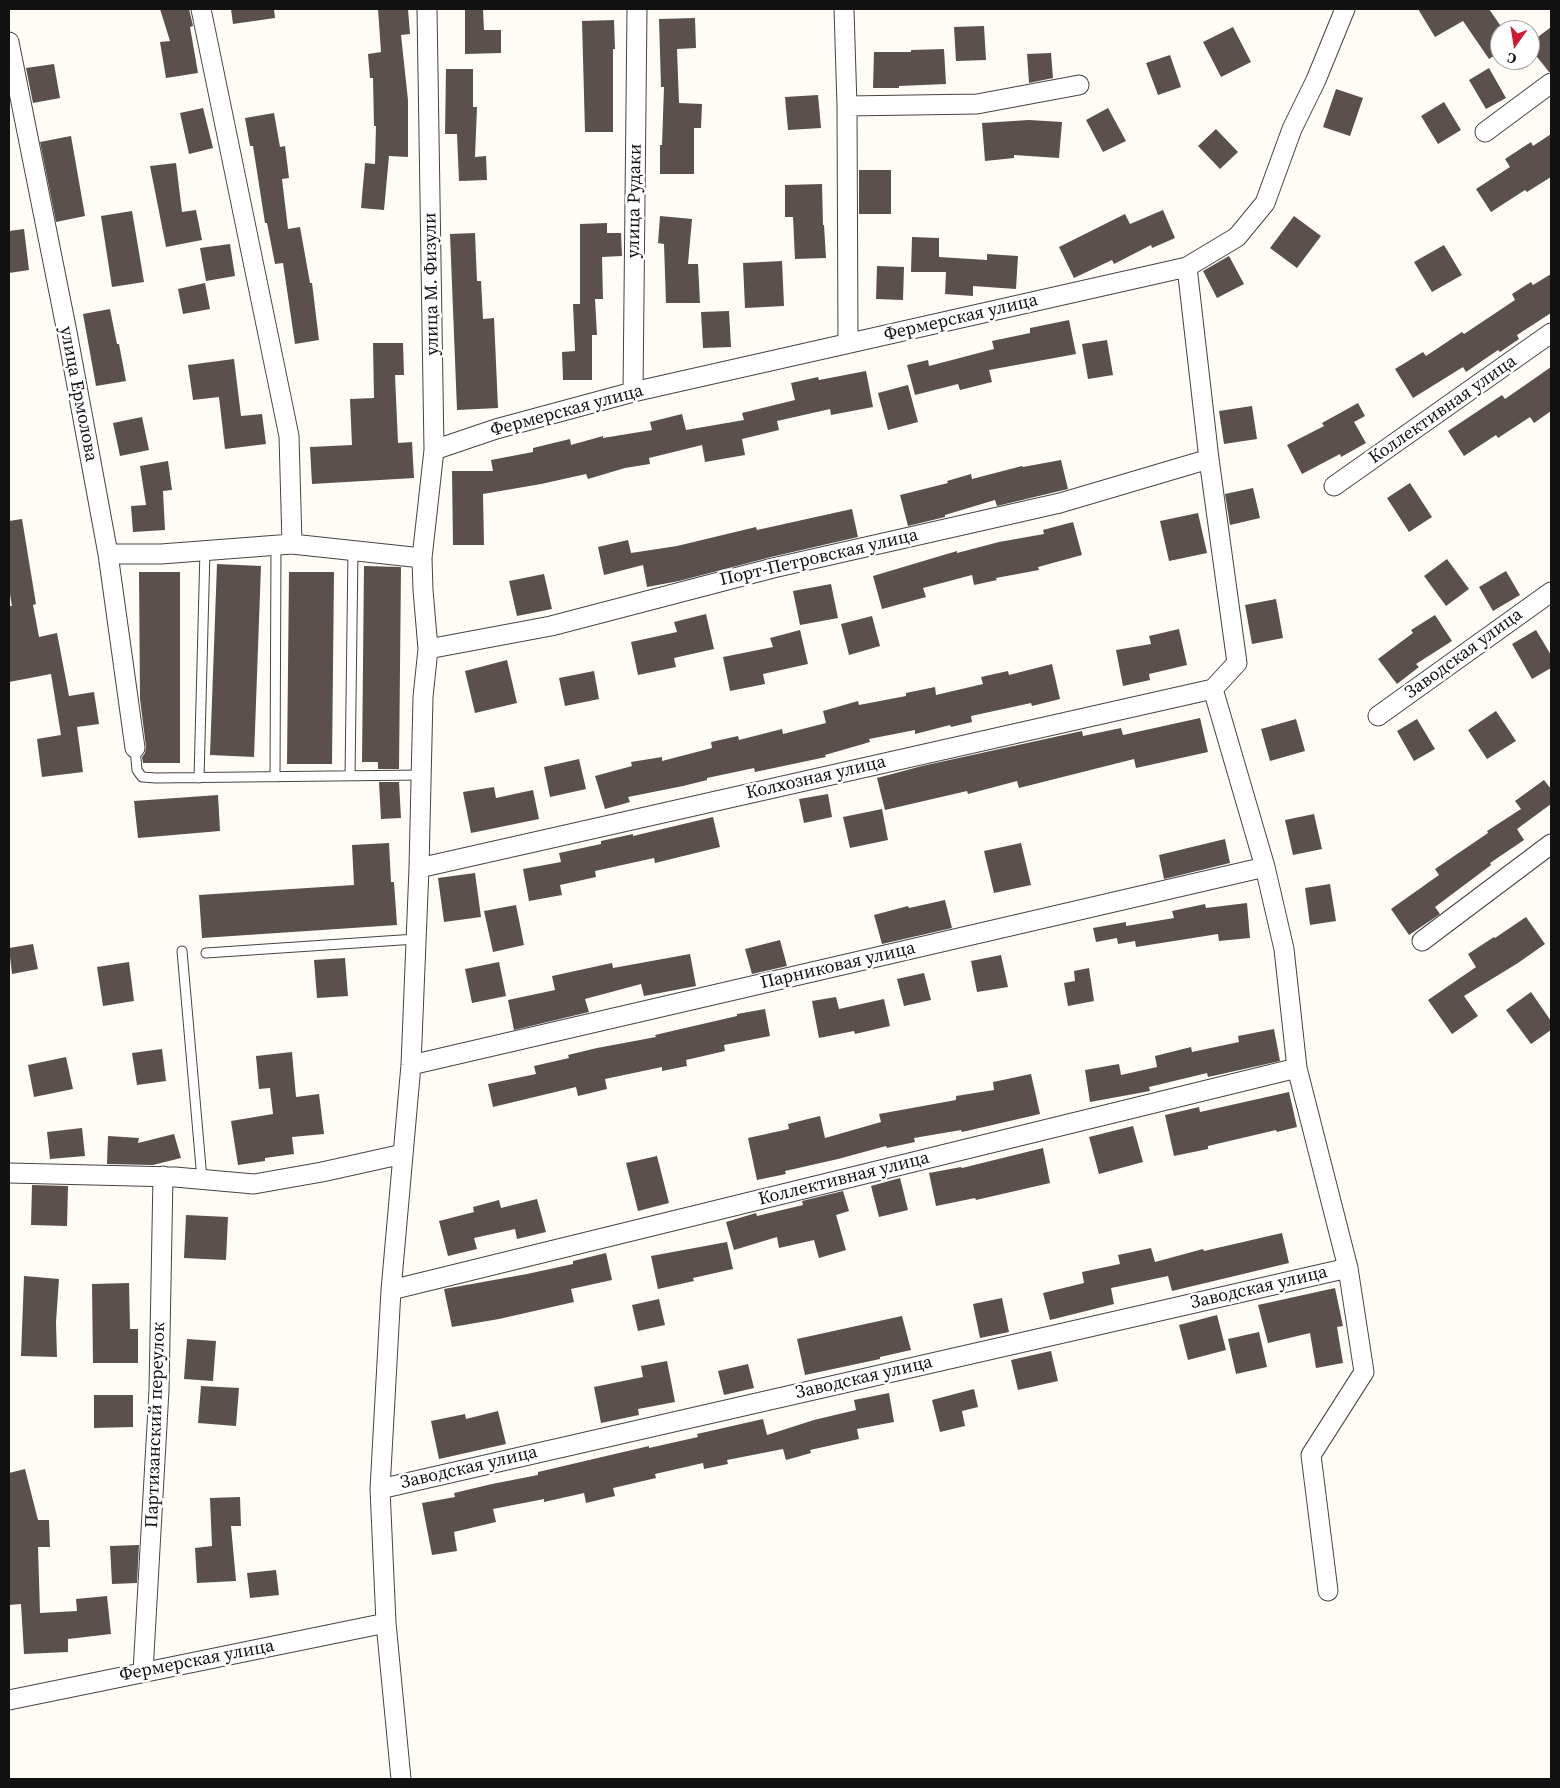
<!DOCTYPE html>
<html>
<head>
<meta charset="utf-8">
<style>
	body { margin:0 }
	#map { position:relative; width:1560px; height:1788px; overflow:hidden; background:#fffcf5; font-family:"Source Serif 4",serif }
	canvas { display:block }
	.frame { position:absolute; inset:0; border:10px solid #111; pointer-events:none }
	.north { position:absolute; left:1490px; top:20px; width:50px; height:50px; box-sizing:border-box; background:#fff; border:1px solid #a0a0a0; border-radius:50%; rotate:193deg; font-size:14px; font-weight:700; line-height:20px; text-align:center; color:#111 }
	.north::after { content:''; display:block; margin:auto; width:18px; height:22px; background:#d11933; clip-path:polygon(50% 0,100% 100%,50% 72%,0 100%) }
</style>
</head>
<body>
<div id="map">
<canvas width="1560" height="1788"></canvas>
<div class="frame"></div>
<div class="north">С</div>
</div>
<script>
const g = document.querySelector('canvas').getContext('2d');
g.lineJoin = 'round';
function fillPath(path, color) { g.fillStyle = color; g.fill(path, 'evenodd'); }
const poly = rows => new Path2D(rows.map(r => 'M' + r).join(''));
function strokePath(path, color, width, dash) { g.strokeStyle = color; g.lineWidth = width; g.lineCap = dash ? 'butt' : 'round'; g.setLineDash(dash || []); g.stroke(path); }
function write(font, color, halo, rows, align = 'center') {
  g.font = font + ' "Source Serif 4",serif'; g.lineWidth = 5; g.setLineDash([]); g.textBaseline = 'middle'; g.strokeStyle = halo; g.fillStyle = color; for (const [text, x, y, turn = 0] of rows) {
    g.save(); g.translate(x, y); g.rotate((+turn || 0) * Math.PI / 180); g.textAlign = isNaN(turn) ? turn : align; if (halo) g.strokeText(text, 0, 0); g.fillText(text, 0, 0); g.restore();
  }
}
fillPath(poly([
	[160,9,189,9,193,26,190,27,198,73,166,78,160,42,170,41],
	[231,9,274,9,275,18,233,24],
	[378,9,408,9,410,34,401,35,408,100,408,157,389,156,384,210,361,208,365,163,375,164,376,126,374,126,373,78,370,78,368,54,381,52],
	[465,9,483,9,484,30,501,30,501,53,465,54],
	[1418,9,1489,9,1500,25,1500,52,1489,59,1463,21,1435,37],
	[695,18,696,48,677,49,679,103,702,104,701,128,694,128,694,174,660,174,660,145,662,145,664,87,661,87,659,19],
	[614,20,615,49,613,49,613,132,585,132,582,21],
	[984,26,986,60,956,61,954,27],
	[1233,27,1251,62,1221,77,1203,42],
	[1551,27,1551,72,1549,72,1530,48,1530,43],
	[944,49,946,84,899,86,899,88,873,88,874,52,911,52,911,50],
	[1051,53,1053,78,1029,83,1027,54],
	[1170,55,1181,87,1158,95,1146,63],
	[54,64,60,98,33,103,26,68],
	[1489,68,1506,98,1486,109,1469,80],
	[446,69,473,69,473,107,477,107,475,157,486,156,487,180,459,181,457,134,445,134],
	[1336,89,1363,98,1350,136,1323,127],
	[818,95,821,128,788,130,785,97],
	[1444,102,1461,130,1438,144,1421,116],
	[203,108,213,148,189,154,180,113],
	[1108,108,1126,141,1103,152,1086,120],
	[274,113,280,147,285,146,289,178,282,179,288,229,300,227,310,283,312,283,319,340,295,344,283,263,275,264,267,223,265,223,253,146,250,146,245,118],
	[1029,120,1062,122,1059,158,1014,155,1014,158,985,161,982,123],
	[1216,129,1238,152,1220,169,1198,146],
	[1551,134,1551,177,1527,192,1525,190,1491,212,1476,189,1510,167,1505,159,1531,142,1533,146],
	[71,136,85,216,56,222,40,142],
	[176,163,182,212,196,210,202,240,166,247,150,166],
	[859,170,891,170,891,214,859,214],
	[822,184,823,225,824,225,826,258,795,259,793,217,785,217,785,185],
	[1163,210,1175,238,1152,248,1151,245,1114,264,1112,260,1074,278,1059,247,1125,214,1130,224],
	[132,211,144,282,112,287,101,216],
	[660,216,692,219,688,264,698,264,700,303,666,303,664,244,658,243],
	[1294,216,1321,236,1297,268,1270,248],
	[607,223,607,233,621,233,622,256,602,257,603,299,595,299,597,335,592,335,592,380,563,380,562,352,575,351,573,304,580,304,580,224],
	[24,229,29,270,9,273,9,231],
	[475,233,477,281,481,281,483,319,494,318,498,408,457,410,450,234],
	[912,237,939,238,939,257,987,260,987,254,1018,256,1016,289,973,286,973,296,945,294,946,272,911,272],
	[230,244,235,276,206,281,200,248],
	[1444,245,1462,275,1432,292,1414,262],
	[1229,256,1244,284,1217,298,1203,271],
	[782,261,784,306,745,308,743,263],
	[877,266,904,267,903,300,876,299],
	[1551,274,1551,313,1517,335,1519,339,1500,352,1498,350,1466,372,1463,367,1413,398,1395,369,1423,352,1426,356,1462,332,1464,334,1515,300,1512,294,1531,282,1533,285],
	[205,283,210,309,183,314,178,289],
	[110,309,117,344,119,344,126,381,96,386,83,314],
	[729,311,731,347,703,348,701,312],
	[1069,320,1076,354,989,370,992,382,960,390,958,384,915,395,907,365,928,360,929,366,994,349,992,341,1030,333,1030,328],
	[1107,340,1113,375,1088,379,1082,344],
	[373,343,403,343,404,375,395,375,398,443,412,442,414,478,312,484,310,447,352,445,350,399,374,398],
	[234,359,241,416,262,414,266,444,225,449,219,397,193,400,188,365],
	[1551,367,1551,411,1534,423,1530,417,1498,438,1496,435,1464,456,1448,431,1502,395,1505,399],
	[866,371,873,407,831,415,830,409,777,421,779,430,742,439,745,455,705,462,702,445,649,458,650,464,625,468,588,479,586,474,541,484,483,494,484,545,453,545,452,471,493,471,491,460,533,452,533,448,570,439,571,445,603,436,603,438,652,430,650,422,682,414,686,430,744,420,742,413,795,400,791,383,818,377,819,380],
	[908,385,918,422,888,430,878,393],
	[1358,403,1365,416,1354,422,1366,443,1341,457,1340,454,1302,474,1287,445,1324,426,1322,423],
	[1252,406,1257,439,1224,444,1219,411],
	[142,417,149,450,120,456,113,423],
	[1061,460,1068,489,997,506,995,500,945,515,945,517,908,526,900,495,948,483,947,481,971,474,972,479,1022,466,1023,467],
	[168,461,172,490,163,491,165,530,133,532,131,506,146,505,140,466],
	[1410,483,1432,517,1409,532,1387,498],
	[1253,488,1260,518,1230,525,1225,494],
	[852,509,858,537,771,557,679,581,647,587,643,565,604,575,598,547,628,540,631,553,677,546,756,527,757,530],
	[1198,513,1207,553,1169,561,1160,521],
	[22,519,36,604,33,605,39,637,57,633,69,696,94,692,99,724,77,727,83,772,42,777,37,739,61,735,51,674,9,682,9,606,12,606,9,588,9,521],
	[1073,522,1082,555,1038,567,1039,570,996,578,997,580,974,585,972,575,923,588,926,597,882,609,873,576,957,551,957,553,999,542,1044,534,1043,530],
	[1447,559,1469,589,1446,606,1424,576],
	[217,564,261,566,254,757,210,755],
	[364,566,401,567,399,769,378,769,378,762,362,762],
	[1506,571,1520,595,1493,611,1479,587],
	[139,572,180,572,180,763,143,763,142,757,145,753,146,747,140,699],
	[289,572,334,572,332,764,287,764],
	[544,574,552,609,517,616,509,581],
	[831,584,838,618,800,625,793,591],
	[1276,599,1283,638,1252,644,1245,605],
	[706,614,714,649,674,658,676,667,638,675,631,642,677,632,674,622],
	[1435,615,1452,641,1416,664,1419,667,1397,684,1378,659,1413,633,1411,630],
	[872,616,880,646,849,655,841,624],
	[1179,629,1187,665,1149,674,1150,680,1123,686,1116,650,1151,644,1149,636],
	[800,630,808,664,763,674,765,684,730,691,723,657,773,647,770,638],
	[1536,630,1551,655,1551,668,1532,679,1512,644],
	[507,660,517,703,475,713,465,671],
	[1052,664,1060,699,1032,706,1031,703,971,716,972,722,951,727,950,725,915,734,915,730,869,739,870,742,825,755,826,757,755,772,754,768,707,778,707,780,683,786,628,797,630,802,605,809,595,776,632,766,631,762,662,757,662,761,712,748,711,742,738,736,739,740,782,729,783,734,826,723,823,711,858,701,859,705,906,696,906,693,935,687,936,695,983,684,981,677,1008,671,1009,675],
	[594,671,599,699,565,706,559,678],
	[1496,711,1516,741,1487,759,1468,730],
	[1200,718,1208,752,1136,768,1134,759,1019,788,1017,781,968,794,967,791,885,810,877,778,922,766,1082,731,1083,736,1121,728,1123,735],
	[1296,719,1305,751,1270,761,1261,729],
	[1417,719,1435,749,1414,761,1397,731],
	[579,759,586,789,550,797,544,767],
	[1544,780,1551,789,1551,804,1517,829,1524,840,1490,863,1491,865,1435,907,1440,914,1409,935,1391,909,1439,875,1435,869,1488,833,1487,831,1521,809,1515,801],
	[379,782,399,782,401,818,381,819],
	[494,787,496,798,533,790,539,819,471,833,463,792],
	[828,794,832,817,804,823,799,799],
	[218,795,220,831,138,838,134,801],
	[882,809,888,840,850,848,843,817],
	[1314,814,1322,849,1293,855,1285,820],
	[713,817,720,847,655,863,654,858,595,871,596,877,560,885,562,895,529,901,523,869,561,862,559,853,601,844,601,841,633,834,633,836],
	[1225,839,1230,863,1164,879,1159,855],
	[389,843,391,882,394,882,397,925,202,938,199,895,354,885,352,845],
	[1021,843,1031,885,994,893,984,851],
	[475,873,481,917,444,922,438,878],
	[1330,884,1336,921,1310,925,1305,888],
	[945,900,952,928,882,944,874,915,908,906,909,908],
	[1247,903,1250,938,1219,941,1218,934,1136,947,1135,941,1118,944,1117,938,1096,942,1093,928,1126,922,1126,926,1174,918,1172,911,1205,904,1206,908],
	[516,905,524,945,493,952,484,911],
	[1526,917,1545,944,1518,963,1464,996,1478,1016,1452,1034,1428,1000,1476,967,1468,954,1494,937,1495,938],
	[780,940,787,966,752,974,745,949],
	[33,944,38,969,12,974,9,948],
	[690,954,696,986,644,996,641,984,585,999,589,1012,514,1030,508,1000,555,990,552,976,612,963,613,968],
	[1001,955,1008,987,977,992,971,961],
	[345,958,348,996,317,998,314,960],
	[129,962,134,1001,103,1006,97,967],
	[499,962,506,996,472,1003,465,969],
	[1089,968,1094,1001,1068,1006,1064,983,1075,981,1074,971],
	[924,973,931,1000,904,1006,897,979],
	[1531,992,1551,1021,1551,1030,1531,1044,1506,1010],
	[836,997,839,1009,884,999,890,1026,855,1034,854,1031,819,1038,812,1001],
	[765,1009,770,1036,724,1045,725,1051,686,1060,687,1066,662,1071,662,1067,605,1079,607,1089,578,1096,576,1087,493,1107,488,1084,536,1074,534,1066,569,1058,568,1055,597,1048,656,1037,655,1035,737,1016,737,1014],
	[1274,1029,1280,1061,1208,1077,1207,1073,1149,1087,1150,1091,1090,1102,1085,1070,1119,1064,1121,1075,1157,1067,1155,1056,1191,1047,1192,1052,1239,1042,1238,1036],
	[162,1049,166,1081,137,1085,132,1053],
	[292,1052,296,1097,319,1094,324,1134,292,1137,294,1154,265,1158,265,1161,238,1165,231,1121,273,1114,270,1088,259,1089,256,1056],
	[66,1057,73,1089,34,1097,28,1065],
	[1031,1074,1040,1114,962,1132,961,1130,914,1138,915,1142,887,1148,886,1146,838,1159,785,1171,786,1174,757,1180,748,1138,789,1129,788,1124,820,1116,825,1138,881,1122,879,1114,956,1100,956,1096,994,1090,993,1082],
	[1289,1092,1297,1127,1277,1132,1276,1130,1208,1146,1208,1149,1174,1156,1165,1115,1199,1107,1200,1112],
	[1133,1126,1143,1162,1099,1174,1089,1137],
	[82,1128,85,1156,50,1159,47,1132],
	[174,1134,181,1158,153,1165,107,1164,108,1136,139,1138,138,1143],
	[1043,1148,1050,1183,976,1200,975,1198,936,1206,929,1173,961,1167,962,1168],
	[657,1156,669,1203,638,1211,626,1163],
	[900,1178,908,1210,879,1217,871,1186],
	[32,1185,68,1186,67,1226,31,1225],
	[843,1191,849,1211,836,1215,846,1250,819,1258,814,1240,779,1248,777,1237,734,1250,726,1222,756,1213,757,1216,803,1205,802,1201],
	[537,1199,546,1232,517,1239,515,1229,474,1238,477,1249,448,1256,439,1221,474,1212,473,1207,499,1200,501,1208],
	[186,1215,228,1217,226,1260,184,1258],
	[1282,1233,1289,1263,1172,1291,1168,1276,1111,1288,1114,1304,1050,1320,1043,1293,1084,1283,1082,1272,1120,1264,1118,1255,1151,1248,1155,1262,1203,1249,1204,1251],
	[727,1242,733,1269,693,1278,694,1281,658,1289,651,1256],
	[606,1253,612,1280,571,1289,574,1302,499,1319,452,1327,444,1289,527,1274,573,1264,573,1261],
	[24,1276,59,1279,56,1322,57,1357,21,1356],
	[129,1283,130,1329,138,1329,138,1363,93,1363,92,1284],
	[1335,1288,1343,1326,1337,1327,1343,1363,1316,1368,1310,1333,1268,1343,1258,1305],
	[1002,1298,1009,1332,980,1338,973,1304],
	[659,1299,665,1325,638,1331,632,1305],
	[1217,1315,1226,1350,1188,1360,1179,1325],
	[902,1316,911,1350,880,1357,880,1359,805,1375,797,1339],
	[1259,1332,1267,1367,1236,1374,1228,1339],
	[187,1339,216,1341,213,1381,184,1379],
	[1051,1351,1058,1381,1018,1390,1011,1360],
	[667,1361,675,1402,638,1409,639,1415,601,1423,594,1387,643,1377,641,1366],
	[748,1364,754,1388,724,1395,718,1371],
	[201,1386,239,1388,236,1426,198,1423],
	[974,1389,978,1407,962,1411,965,1426,940,1432,932,1400],
	[889,1393,894,1422,857,1429,859,1439,810,1450,811,1453,786,1460,783,1449,727,1460,728,1464,704,1469,703,1463,655,1474,656,1478,613,1488,615,1496,586,1503,584,1493,544,1502,544,1499,493,1509,496,1522,454,1532,457,1551,432,1555,422,1503,455,1497,454,1493,492,1484,538,1475,538,1472,649,1446,649,1448,698,1437,697,1434,763,1419,767,1435,814,1420,856,1410,854,1400],
	[94,1395,133,1395,133,1427,94,1428],
	[498,1411,506,1444,439,1459,431,1421,465,1414,466,1419],
	[25,1469,38,1520,49,1520,50,1547,38,1547,40,1613,77,1611,76,1599,107,1596,111,1634,68,1639,68,1652,24,1654,21,1604,9,1605,9,1473],
	[240,1497,241,1526,231,1526,236,1581,197,1583,195,1548,212,1546,210,1498],
	[139,1545,137,1583,112,1584,110,1546],
	[276,1570,279,1595,250,1598,247,1573]
]), '#5b504c');
const lane = poly([
	[135,748,137,770,142,777,156,778,421,775],
	[350,776,353,550],
	[275,777,276,546],
	[199,778,205,550],
	[182,951,202,1179],
	[206,953,416,939]
]);
const street = poly([
	[201,9,289,436,292,544],
	[844,9,847,106,848,343],
	[9,42,67,332,108,554,135,748],
	[847,106,977,104,1079,85],
	[1485,132,1551,83],
	[1187,267,1209,459,1237,663,1213,689,1265,867,1284,949,1297,1068,1348,1268,1364,1372,1311,1455,1328,1591],
	[633,392,637,9],
	[434,450,496,429,633,392,1187,267,1237,237,1265,203,1292,129,1316,80,1345,9],
	[1334,486,1551,333],
	[108,554,161,554,292,544,422,558],
	[428,649,551,626,773,568,1060,503,1209,459],
	[1378,716,1551,592],
	[419,868,1213,689],
	[1422,941,1551,844],
	[411,1065,1265,867],
	[9,1173,175,1177,254,1184,322,1172,403,1154],
	[391,1290,1297,1068],
	[380,1489,1348,1268],
	[143,1672,159,1390,163,1176],
	[9,1700,386,1623],
	[401,1779,386,1623,380,1489,391,1290,411,1065,419,868,423,697,428,649,423,590,422,558,434,450,427,9]
]);
strokePath(lane, '#444', 11);
strokePath(street, '#444', 21);
strokePath(lane, '#fff', 9);
strokePath(street, '#fff', 19);
write('18px', '#111', '#fff', [
	["улица Рудаки",635,201,-89],
	["улица М. Физули",432,284,-91],
	["Фермерская улица",961,318,-13],
	["улица Ермолова",78,394,79],
	["Коллективная улица",1443,410,-35],
	["Фермерская улица",567,411,-15],
	["Порт-Петровская улица",819,558,-13],
	["Заводская улица",1464,654,-36],
	["Колхозная улица",816,778,-13],
	["Парниковая улица",838,966,-13],
	["Коллективная улица",844,1179,-14],
	["Заводская улица",1259,1288,-13],
	["Заводская улица",864,1378,-13],
	["Партизанский переулок",156,1425,-88],
	["Заводская улица",469,1468,-13],
	["Фермерская улица",197,1661,-11]
]);
</script>
</body>
</html>
